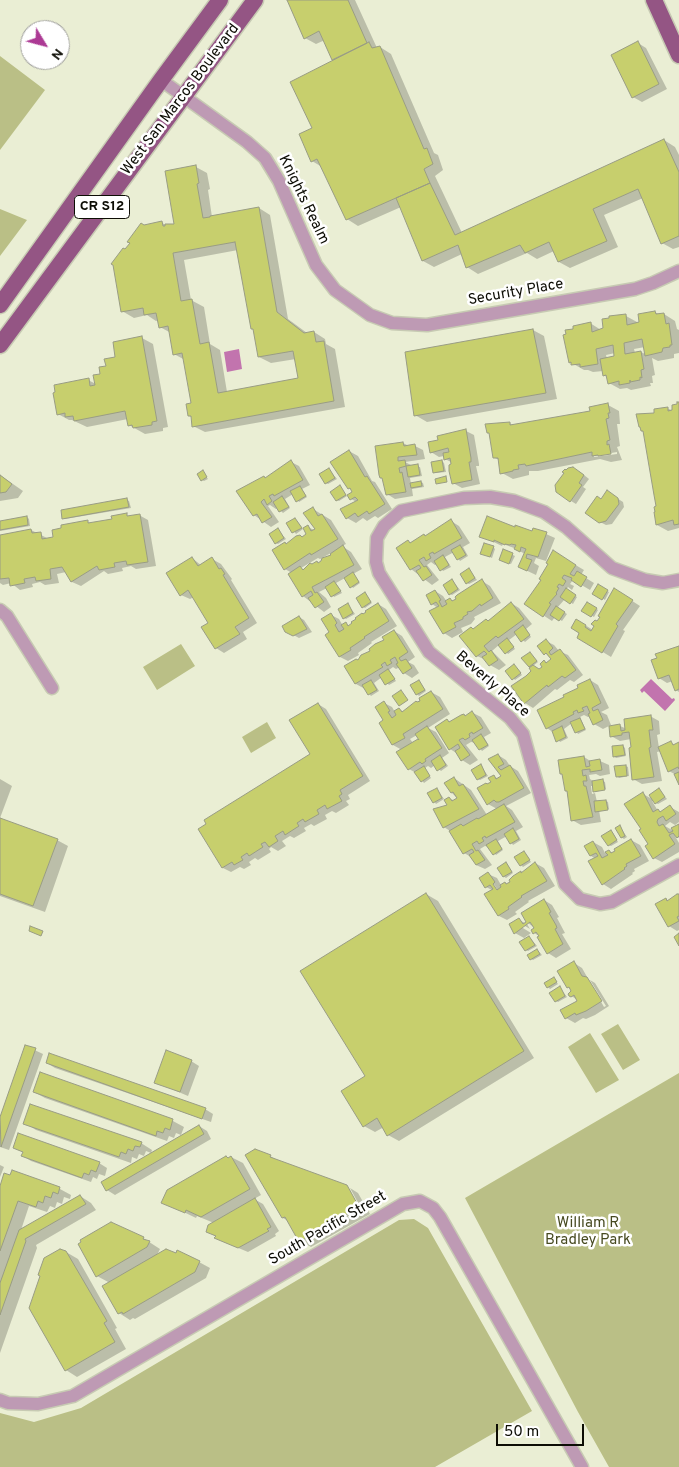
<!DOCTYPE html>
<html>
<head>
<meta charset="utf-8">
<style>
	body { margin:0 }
	#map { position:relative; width:679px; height:1467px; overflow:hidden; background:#eaeed4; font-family:Overpass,sans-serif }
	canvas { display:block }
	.north { position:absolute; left:20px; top:20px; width:50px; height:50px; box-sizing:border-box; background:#fff; border:1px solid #9e9e9b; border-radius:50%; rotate:127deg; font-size:14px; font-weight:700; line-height:20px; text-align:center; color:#0d0d05 }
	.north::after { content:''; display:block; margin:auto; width:18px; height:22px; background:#ac3a94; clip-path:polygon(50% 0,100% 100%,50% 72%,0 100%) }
	.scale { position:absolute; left:496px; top:1424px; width:88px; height:22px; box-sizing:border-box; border:2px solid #0d0d05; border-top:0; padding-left:6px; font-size:15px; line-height:18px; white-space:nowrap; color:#0d0d05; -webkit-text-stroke:4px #fff; paint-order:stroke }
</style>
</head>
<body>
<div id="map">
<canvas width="679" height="1467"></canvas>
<div class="north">N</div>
<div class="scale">50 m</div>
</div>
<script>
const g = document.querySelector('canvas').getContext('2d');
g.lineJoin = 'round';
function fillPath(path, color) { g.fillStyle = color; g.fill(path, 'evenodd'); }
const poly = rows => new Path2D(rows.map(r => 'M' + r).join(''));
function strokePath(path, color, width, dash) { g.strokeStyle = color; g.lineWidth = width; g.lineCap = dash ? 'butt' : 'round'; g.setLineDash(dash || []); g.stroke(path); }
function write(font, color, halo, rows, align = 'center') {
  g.font = font + ' Overpass,sans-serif'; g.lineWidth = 5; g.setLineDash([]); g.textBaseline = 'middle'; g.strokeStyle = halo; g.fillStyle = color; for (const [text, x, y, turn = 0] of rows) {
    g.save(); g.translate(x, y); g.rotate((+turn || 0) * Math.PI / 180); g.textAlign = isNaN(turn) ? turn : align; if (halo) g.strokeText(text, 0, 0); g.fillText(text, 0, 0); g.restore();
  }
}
fillPath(poly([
	[0,56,45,90,0,150],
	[0,209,27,220,0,256],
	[181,644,195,666,157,690,143,667],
	[267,722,276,738,251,753,242,737],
	[618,1024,640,1060,623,1070,601,1034],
	[590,1033,619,1080,596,1093,568,1047],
	[679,1073,679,1467,609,1467,578,1412,465,1198],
	[414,1219,428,1228,532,1411,435,1467,0,1467,0,1413,34,1422,81,1408,399,1220]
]), '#babf86');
fillPath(poly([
	[239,349,242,369,227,372,224,352],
	[651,679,672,699,674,698,675,700,665,711,644,691,642,693,640,690]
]), '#c274ae');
fillPath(poly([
	[289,0,355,0,377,48,380,47,391,54,434,153,438,155,443,170,435,176,462,233,664,140,675,147,679,155,679,247,673,249,662,243,643,198,604,215,618,247,570,268,559,262,554,251,537,259,527,253,478,274,467,267,462,254,434,267,423,261,401,207,358,226,347,219,322,167,312,161,313,129,334,61,325,40,316,44,305,38],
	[638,43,646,48,667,89,642,102,633,97],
	[196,167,207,173,210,189,208,190,212,217,259,208,270,215,288,319,307,333,314,332,325,339,326,344,335,349,345,407,205,432,193,426,192,417,189,416,192,404,185,360,174,354,171,333,160,327,159,320,156,321,147,315,134,318,122,311,126,251,144,226,162,223,166,225,175,226],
	[238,250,252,329,255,330,259,357,271,363,296,359,299,379,227,392,220,350,210,344,204,307,191,300,184,260],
	[655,312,660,315,664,314,675,321,677,329,679,330,679,353,674,354,674,358,658,361,652,358,655,375,652,376,653,383,650,383,651,386,631,390,627,388,620,389,609,383,608,378,604,375,603,371,593,372,588,370,584,370,570,362,590,323,601,330,626,316,637,322,637,324],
	[645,347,647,355,641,352,635,353,634,349],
	[615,353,616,357,607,359,606,355],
	[533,330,544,336,557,399,427,422,415,415],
	[142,338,153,344,168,427,163,428,163,431,145,434,129,425,128,419,87,427,72,420,69,420,58,414,88,380,96,384,107,367],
	[679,404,679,528,668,531,657,525,658,507,644,432,642,431,656,415,667,408,673,411],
	[608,405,619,411,620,424,617,424,620,446,617,447,622,460,611,462,600,459,538,471,529,471,529,475,513,479,502,473,499,460,495,458,510,423,513,426,592,412],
	[617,452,617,454,594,457,594,456],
	[466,431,474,435,479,464,479,466,476,466,480,484,462,488,453,483,451,462,445,459,444,456,439,457,431,452],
	[403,443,409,446,415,446,423,450,425,459,405,462,413,466,420,467,422,476,410,478,411,484,421,482,423,483,424,487,412,489,413,496,395,499,387,494,384,478],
	[349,451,358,456,372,481,375,482,392,509,378,518,375,516,367,521,363,518,356,523,347,518,357,502,351,499,354,492,349,488],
	[442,461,444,463,446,472,436,473,434,472],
	[291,462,299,466,310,485,302,489,307,497,299,502,293,494,285,499,290,508,283,513,278,508,276,509,270,505,268,506,279,522,271,527,254,515,266,479],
	[329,470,337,479,328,484,326,483],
	[579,471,589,479,583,487,586,489,576,504,571,501],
	[203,472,208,479,204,481,202,480],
	[0,475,23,491,18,498,0,501],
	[340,487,347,496,339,501,336,500],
	[612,495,623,502,624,507,612,524,606,525,600,522,601,500],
	[127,500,129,501,131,508,65,519,63,518],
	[313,509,331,520,346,544,342,546,351,552,362,569,353,574,360,583,353,588,345,578,336,583,342,593,334,597,327,588,319,592,326,598,331,607,324,612,303,596,292,573,285,569,287,545,308,534,308,527,314,530,317,529],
	[331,553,333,556,319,564,304,570,301,568,318,558,320,559],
	[126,515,130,517,139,515,148,520,156,566,136,569,131,566,122,568,123,571,108,574,104,571,81,586,72,582,66,572,57,574,59,583,45,585,40,582,32,584,33,587,20,590,11,583,3,585,0,583,0,536,31,530,49,539,87,522,92,524,113,520],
	[27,517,29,519,30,526,0,531,0,522],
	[295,519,303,529,296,534,288,524],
	[451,521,459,526,470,543,463,547,468,556,460,561,454,552,445,557,451,567,443,571,437,564,435,565,431,562,427,565,439,580,432,585,411,569,398,548,408,542,411,543,424,535,426,537],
	[515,529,546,534,555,538,546,561,536,558,534,563,539,566,536,575,519,567,525,554,514,548,503,544,502,546,481,536],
	[278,530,286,539,278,544,276,543],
	[493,547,495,549,492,558,483,554],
	[504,551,515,556,511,564,502,561],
	[562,557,584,570,581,575,594,583,590,590,573,580,570,584,574,586,572,590,568,587,566,590,577,597,573,604,565,599,557,608,567,614,562,621,555,617,552,621,526,604],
	[192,558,202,566,212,559,221,564,232,579,231,580,257,623,243,632,247,639,224,653,216,648,210,623,194,597,190,599,181,595],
	[469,570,477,580,469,584,467,583],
	[452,580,460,590,452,595,450,594],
	[482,581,490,586,501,603,474,617,475,619,471,624,461,628,463,632,452,638,444,633,438,608,432,604,427,596,435,591,443,596,447,602,450,600,454,601],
	[598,586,609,592,605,600,594,593],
	[365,594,372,603,365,608,363,607],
	[623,595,640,606,623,630,625,631,611,657,578,637,585,625,593,630,598,623],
	[511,603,519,608,532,624,526,629,531,637,525,642,517,634,509,640,515,649,508,654,500,644,492,651,506,665,499,670,490,665,486,660,477,656,474,630,489,622],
	[588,603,598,610,594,617,583,610],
	[378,604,386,609,397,626,371,642,372,643,358,653,359,655,348,661,340,657,327,635,331,633,331,615,339,619,343,626,346,624,350,626],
	[348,605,355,614,346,619,344,618],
	[299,617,304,620,312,632,299,638,286,631],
	[394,631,402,636,415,657,408,662,414,665,419,673,412,678,404,673,400,667,396,669,393,667,389,670,396,681,389,685,382,677,374,683,379,691,371,696,365,689,356,684,346,666,358,661,385,641],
	[546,641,554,645,559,651,568,655,583,675,574,682,570,680,557,690,555,689,533,708,525,703,533,671,529,666,530,653,538,662,533,666,539,670,544,667,544,661,548,663,552,660,539,646],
	[679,647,679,692,676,690,673,681,667,683,659,678],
	[514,665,522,675,515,680,507,671],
	[590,680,598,685,609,708,601,712,607,715,611,725,603,729,594,724,591,716,588,717,584,715,580,717,586,730,578,734,572,723,564,729,568,738,560,742,554,733,547,728,580,689],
	[419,681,426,691,419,696,417,694],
	[431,692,440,697,450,714,428,728,436,732,449,753,442,758,448,766,441,771,435,765,431,768,428,766,425,768,431,778,424,783,416,773,409,769,402,750,393,745,380,723,385,720,384,703,392,707,395,712,399,709,404,712],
	[417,735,420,739,413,743,410,739],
	[318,704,326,709,370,781,348,795,350,799,346,801,349,805,336,813,332,811,325,815,327,819,314,826,311,824,304,828,306,831,294,838,290,836,282,841,286,846,278,851,271,847,269,849,271,852,258,860,255,858,249,862,251,865,244,869,240,867,231,872,223,868,200,829,311,755],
	[473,713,481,717,491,733,484,737,489,746,482,751,476,743,471,742,466,745,478,760,470,765,462,760,458,754,450,749,447,721,451,722,466,717],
	[650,716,659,721,660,734,657,735,659,748,671,743,675,745,679,744,679,782,676,775,669,771,661,751,657,752,662,781,642,784,633,779,631,739,620,741,611,736,610,727,620,726,627,729],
	[623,746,625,748,626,756,616,758,614,756],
	[498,755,506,760,510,766,518,771,531,793,506,806,512,810,523,827,516,831,521,840,513,845,507,836,498,841,503,850,496,855,489,847,485,846,480,849,492,865,485,869,476,865,473,858,464,853,450,831,444,827,449,798,455,801,458,799,451,792,454,778,471,790,487,815,497,809,488,804,488,785,493,783,494,776,498,779,503,777,490,760],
	[584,757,592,762,600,761,609,765,610,774,600,776,596,774,589,775,590,779,595,782,603,781,605,782,606,789,595,790,594,786,591,786,592,794,595,793,597,802,606,801,608,802,609,809,599,810,601,822,581,825,572,820,564,775,561,774],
	[481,766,488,776,480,780,478,779],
	[626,766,628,767,629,776,619,778,617,776],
	[0,779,12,786,0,818],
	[437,789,444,799,436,804,429,794],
	[659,790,667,799,658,804,652,801,658,811,662,812,670,807,679,812,679,822,675,825,670,822,665,826,672,830,679,825,679,838,675,836,679,843,679,852,662,862,654,858,643,829,643,794,654,800],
	[0,820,57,840,68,846,45,912,0,896],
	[620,827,627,837,624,839,621,837],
	[613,833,618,842,611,846,608,845],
	[631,840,640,845,649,861,634,869,635,871,632,873,633,874,611,889,603,884,596,859,591,856,593,842,602,847,605,853,609,851,613,853],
	[524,852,531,862,523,867,521,865],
	[506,863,513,873,506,878,503,876],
	[535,863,544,868,555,886,528,901,529,902,515,912,517,914,507,920,499,916,492,890,486,887,488,874,497,878,501,885,508,885],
	[490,878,497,889,494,889],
	[426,894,438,901,534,1058,399,1141,388,1135,384,1127,375,1132,364,1126,366,1077],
	[679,895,679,930,677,931,669,926,666,899,669,901],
	[544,900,552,905,559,917,557,918,565,933,562,934,571,949,556,958,548,953,541,937,534,933,535,928,528,923,522,913],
	[519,920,527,924,530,929,520,923,518,925,531,933,524,938,515,933],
	[529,937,537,946,528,951,526,950],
	[537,950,542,955,533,960,531,959],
	[574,963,582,968,604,1007,606,1006,590,980,595,983,609,1006,595,1015,586,1019,583,1018,575,1023,566,1018,579,1001,570,995,573,992,568,987],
	[554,979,558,984,550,989,548,987],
	[560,988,567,997,558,1002,556,1001],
	[26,1046,43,1054,9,1150,0,1147,0,1121],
	[191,1061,199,1066,188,1096,155,1082],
	[47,1063,205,1109,213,1114,211,1122,55,1068],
	[41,1074,173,1121,184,1127,181,1135,176,1133,174,1138,169,1136,167,1141,45,1098,34,1092],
	[25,1123,141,1143,152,1150,151,1153,146,1151,144,1156,139,1154,137,1159,132,1157,131,1163,36,1130],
	[199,1126,207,1131,211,1139,115,1195,107,1190],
	[15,1147,99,1163,107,1168,105,1176,99,1174,97,1179,93,1177,91,1182,31,1161,23,1156,24,1153],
	[247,1155,270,1156,281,1162,346,1187,361,1213,363,1212,350,1188,358,1193,370,1214,311,1247,300,1241,288,1221,283,1218],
	[231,1157,243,1163,261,1195,254,1199,263,1204,279,1231,275,1234,276,1236,248,1252,224,1242,207,1231,214,1223,197,1216,196,1218,163,1202],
	[0,1165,4,1167,0,1177],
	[13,1172,60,1189,71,1195,70,1199,64,1197,62,1204,57,1202,55,1208,50,1206,47,1212,29,1206,21,1230,80,1196,91,1203,96,1210,36,1245,37,1248,0,1353,0,1190,11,1177],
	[143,1238,160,1249,157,1255,199,1262,210,1268,206,1278,135,1319,133,1318,130,1320,119,1313,110,1283,97,1276],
	[66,1252,78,1259,117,1328,115,1329,126,1349,77,1377,66,1370]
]), '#0003');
const building = poly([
	[287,0,348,0,367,43,332,60,319,31,304,39,287,0],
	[638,41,659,84,632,98,611,55,638,41],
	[369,42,372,48,380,46,424,149,427,148,433,164,424,169,430,183,346,220,317,159,311,162,299,134,312,128,290,82,369,42],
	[664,139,679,172,679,236,661,244,638,189,593,209,607,241,558,262,549,242,525,253,520,245,466,268,458,245,422,261,396,198,430,183,455,235,664,139],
	[196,165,199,183,197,184,203,218,210,217,210,216,259,207,277,312,304,333,314,331,316,342,324,341,334,401,192,427,191,416,188,416,186,404,191,403,182,353,173,355,168,326,159,328,156,313,144,315,143,308,121,312,113,265,111,264,123,248,125,249,130,243,127,242,141,223,144,225,162,221,163,226,165,226,165,224,174,224,165,171,196,165],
	[235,242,251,329,253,329,258,357,293,351,298,378,218,393,209,342,200,344,192,299,181,301,173,253,235,242],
	[655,311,656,314,664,313,666,324,669,323,672,345,670,345,670,347,663,348,662,352,645,356,642,339,624,343,625,354,641,351,644,369,641,370,642,378,640,377,640,380,630,382,630,380,630,383,619,385,619,381,608,384,606,375,603,376,600,359,614,356,613,345,596,349,598,364,580,367,580,364,571,365,571,362,569,363,563,335,566,334,565,330,573,329,573,326,591,322,592,332,603,328,602,319,609,318,609,316,626,314,627,325,639,322,638,314,655,311],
	[533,329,546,393,414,416,405,352,533,329],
	[142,336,157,421,152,422,152,425,133,428,132,425,128,426,125,411,74,421,73,416,65,417,65,413,57,415,53,393,55,392,54,385,89,378,90,386,95,385,93,375,100,374,99,367,106,366,104,359,115,357,113,342,142,336],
	[677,402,679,402,679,524,674,525,673,520,656,525,654,512,655,512,654,507,656,506,654,495,643,431,641,431,640,427,639,427,636,414,654,413,654,409,668,407,668,411,672,410,672,405,677,404,677,402],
	[608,403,610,413,608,413,609,418,606,419,610,440,607,441,607,445,609,444,611,454,598,456,598,455,592,456,592,452,526,466,525,464,518,465,519,469,513,470,513,471,500,474,498,458,493,458,489,433,487,433,485,424,510,422,510,425,590,411,589,407,608,403],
	[466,429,471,458,471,462,469,462,472,480,452,484,449,471,449,465,451,464,450,458,444,460,443,453,449,452,448,448,430,453,428,442,438,440,437,436,466,429],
	[403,442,404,446,415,444,417,455,398,457,398,461,405,460,406,466,399,468,400,473,402,472,406,492,386,495,382,478,380,478,379,475,375,446,403,442],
	[349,450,365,477,367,476,385,504,369,514,367,511,358,517,355,513,346,519,340,509,358,500,355,497,350,500,347,495,352,492,350,488,348,489,330,462,349,450],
	[291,460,303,480,274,496,273,494,269,496,272,501,267,505,264,499,261,502,272,517,262,523,257,514,253,516,236,491,264,476,265,478,291,460],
	[442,460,444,471,433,473,431,462,442,460],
	[418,464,420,475,408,477,406,466,418,464],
	[573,467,584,475,579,483,582,485,570,502,556,492,555,485,564,473,562,472,565,469,566,470,568,468,573,467],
	[329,468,335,478,325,484,319,474,329,468],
	[203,470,207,477,201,481,197,474,203,470],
	[0,475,12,484,6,492,0,493,0,475],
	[446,476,447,482,436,484,435,479,446,476],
	[421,481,422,486,411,488,410,483,421,481],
	[340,485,346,495,336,501,330,492,340,485],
	[300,486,306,496,296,502,290,491,300,486],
	[607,490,618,498,619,504,606,521,599,523,585,513,597,496,601,499,607,490],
	[282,496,289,507,279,512,273,502,282,496],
	[127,498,129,507,62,519,61,510,127,498],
	[313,507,318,516,322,514,338,539,311,555,310,553,284,570,272,550,285,542,286,544,296,536,300,535,302,537,306,534,303,528,308,525,311,531,315,529,303,513,313,507],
	[127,513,127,516,140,514,148,562,127,565,126,561,114,563,115,567,99,570,97,566,71,582,62,567,50,569,51,579,36,581,35,577,24,579,25,583,10,586,9,578,0,579,0,535,31,529,32,533,41,532,42,539,53,537,52,530,61,528,61,525,88,520,88,523,112,519,111,516,127,513],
	[27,516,28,525,0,530,0,521,27,516],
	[487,516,515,527,515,525,532,531,533,528,547,532,538,557,527,554,526,558,532,560,527,571,518,567,526,549,521,547,520,552,514,549,516,545,511,544,510,545,505,544,505,545,494,540,494,542,479,537,487,516],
	[295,518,302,528,292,533,286,523,295,518],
	[451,519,462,538,434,554,433,552,429,554,431,558,426,561,424,557,419,560,424,567,426,566,432,575,423,581,416,571,421,568,419,565,410,570,396,548,408,540,410,543,424,534,425,536,451,519],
	[278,528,284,538,275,544,269,534,278,528],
	[484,543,494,546,490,557,480,554,484,543],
	[343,545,354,565,312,587,315,593,317,592,324,602,315,608,308,598,313,595,311,591,302,597,288,574,300,566,303,570,310,563,312,564,317,561,318,563,321,561,322,558,331,555,330,554,343,545],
	[460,545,466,555,457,560,451,550,460,545],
	[503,549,513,553,509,564,499,560,503,549],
	[553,550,576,565,570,574,574,576,577,571,587,577,581,587,571,580,572,578,564,575,562,578,566,581,563,586,559,584,557,587,559,588,556,593,557,594,549,603,551,604,543,617,524,604,541,580,539,579,548,564,546,563,553,550],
	[443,555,449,565,440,571,434,561,443,555],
	[192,557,198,566,212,557,219,569,221,568,225,574,223,575,249,618,235,627,240,634,215,649,201,627,208,623,188,590,180,596,166,573,192,557],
	[469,568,475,578,466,584,460,574,469,568],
	[353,572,359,582,350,588,344,578,353,572],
	[452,579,458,589,449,595,443,585,452,579],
	[482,579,493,598,481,606,480,604,472,611,467,612,468,614,463,617,463,619,454,623,456,627,443,634,429,611,439,606,436,602,431,605,426,595,435,590,441,600,439,601,442,607,447,604,445,601,450,598,452,601,456,599,455,597,457,595,482,579],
	[334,581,341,591,331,597,325,587,334,581],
	[598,584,608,590,602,600,592,594,598,584],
	[566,588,576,595,570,604,560,597,566,588],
	[614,588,633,600,616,624,618,626,602,653,577,638,579,633,571,628,576,619,586,625,585,627,591,631,594,626,591,624,595,620,597,621,600,617,598,616,614,588],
	[365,592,371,602,362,608,356,598,365,592],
	[511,602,524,619,498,638,496,636,484,646,489,652,491,650,498,660,489,666,482,657,487,654,484,651,476,657,459,636,471,627,473,629,486,619,488,621,511,602],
	[587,602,597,608,591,617,581,611,587,602],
	[348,603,353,613,343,619,338,609,348,603],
	[378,603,389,621,364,637,365,638,350,648,351,650,339,657,325,635,329,632,321,619,331,613,337,623,335,625,339,632,344,629,341,625,346,622,348,626,352,623,351,622,356,619,355,618,362,613,363,614,366,612,365,611,378,603],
	[556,606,565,612,559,621,550,615,556,606],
	[299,616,307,629,293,636,285,632,282,626,299,616],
	[523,625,530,635,521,642,514,632,523,625],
	[394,630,408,652,399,658,401,661,406,659,412,668,403,674,396,664,398,663,395,657,390,660,392,663,387,666,385,662,381,665,383,667,355,684,344,666,356,659,358,660,361,655,370,651,369,649,375,644,384,640,382,637,394,630],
	[507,638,514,647,505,654,498,645,507,638],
	[546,639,553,648,549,652,551,655,560,649,576,670,565,678,562,676,548,687,547,685,524,704,511,686,526,676,531,671,529,668,533,665,539,669,542,667,540,664,544,660,546,663,551,659,546,653,544,655,537,646,546,639],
	[679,646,679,689,675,691,669,675,658,679,651,660,657,658,655,654,679,646],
	[530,652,537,661,529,667,521,658,530,652],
	[514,664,521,673,512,680,505,671,514,664],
	[388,669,395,679,385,685,379,675,388,669],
	[590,679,601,703,592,708,593,711,598,709,603,720,593,725,588,714,590,713,587,706,582,708,584,711,578,713,577,710,573,712,574,714,546,729,537,710,564,697,563,695,578,688,577,685,590,679],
	[371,680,377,690,368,695,362,685,371,680],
	[419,680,425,690,416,695,410,685,419,680],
	[401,690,408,700,399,706,392,696,401,690],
	[431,691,443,709,403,734,405,738,392,745,379,723,383,720,375,707,384,701,390,711,388,712,392,718,396,715,394,711,399,708,402,712,416,701,417,702,420,701,419,698,431,691],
	[318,703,363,776,340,790,342,794,339,796,342,801,327,809,325,805,317,810,319,814,305,822,303,819,297,823,299,826,285,835,283,831,275,836,278,841,269,847,265,842,261,844,263,847,249,856,247,853,241,857,243,860,234,865,232,862,222,868,198,829,206,824,204,820,310,754,289,720,318,703],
	[472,711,483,728,473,734,472,732,469,734,470,737,465,740,463,738,459,740,470,755,461,761,455,751,460,748,458,744,449,750,435,727,447,719,449,722,461,715,464,714,465,716,472,711],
	[651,715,653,730,649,730,651,747,649,748,654,777,632,780,629,748,631,747,629,732,622,733,622,735,610,737,609,726,620,724,621,731,625,730,624,719,651,715],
	[580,718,585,729,575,733,570,722,580,718],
	[427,726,442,748,425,759,426,761,422,764,420,762,408,770,396,752,418,739,419,740,415,734,427,726],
	[562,726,566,737,556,742,552,731,562,726],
	[481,734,488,745,479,750,472,740,481,734],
	[671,741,673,745,679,742,679,769,678,767,668,772,658,747,671,741],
	[623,745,625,755,613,757,612,746,623,745],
	[498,754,504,764,498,767,501,770,510,765,524,788,499,802,496,802,494,800,487,805,477,788,486,783,487,784,491,782,488,778,494,775,496,779,501,776,488,759,498,754],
	[440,755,446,765,437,771,431,761,440,755],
	[584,756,586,767,590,766,589,761,600,759,602,770,590,772,590,769,582,770,583,776,586,775,587,781,583,781,584,786,586,786,593,817,571,821,567,791,565,791,562,774,560,774,558,760,584,756],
	[481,764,486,775,477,780,471,770,481,764],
	[626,765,627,776,616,777,614,766,626,765],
	[424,766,430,776,421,782,414,772,424,766],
	[679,772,679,785,674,774,679,772],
	[454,777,459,786,463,784,479,809,443,828,433,809,447,805,444,800,449,797,452,801,457,798,453,792,451,793,444,783,454,777],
	[603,779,605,790,593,792,592,781,603,779],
	[437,788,442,798,433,803,427,793,437,788],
	[659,788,665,797,655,804,649,795,659,788],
	[643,792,653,812,658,809,660,812,670,805,676,814,666,821,663,816,658,819,657,822,659,826,663,824,669,833,673,831,671,828,679,824,679,836,677,838,673,833,669,835,675,844,653,859,645,846,648,844,639,830,641,829,624,804,643,792],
	[606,800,608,810,595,812,594,801,606,800],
	[504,804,515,822,486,838,485,836,482,838,484,841,479,844,477,841,472,844,476,851,478,850,485,860,476,865,469,855,474,852,472,849,463,854,449,831,461,824,463,826,477,818,478,819,504,804],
	[0,818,58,839,33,906,0,894,0,818],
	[620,825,625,836,621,838,615,828,620,825],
	[513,828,519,839,510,844,504,834,513,828],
	[611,830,617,840,608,846,601,836,611,830],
	[496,839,502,849,493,855,486,845,496,839],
	[631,839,641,856,626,864,627,866,624,868,625,869,602,885,588,861,598,856,596,853,590,856,584,846,593,841,602,858,608,855,605,852,609,850,611,853,615,851,614,849,631,839],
	[524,851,530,860,520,866,514,857,524,851],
	[506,862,512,872,503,877,497,868,506,862],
	[535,862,547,881,521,896,522,897,508,907,509,909,498,916,484,894,493,889,490,885,485,888,479,878,488,872,495,882,493,884,497,890,501,887,500,885,505,882,506,884,510,882,509,880,513,876,521,871,521,873,535,862],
	[426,893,524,1051,387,1136,377,1118,363,1127,341,1091,365,1076,300,971,426,893],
	[677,894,679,894,679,916,677,917,679,921,668,927,655,904,666,898,667,901,677,894],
	[544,899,551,912,549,913,556,925,557,928,555,929,563,944,547,954,537,937,539,936,536,932,533,934,531,930,534,928,530,922,514,934,509,924,519,918,523,924,526,922,521,913,544,899],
	[30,926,43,931,41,936,29,931,30,926],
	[679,933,679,946,674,937,679,933],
	[529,936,535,945,525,951,519,942,529,936],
	[537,949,540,954,530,960,527,955,537,949],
	[574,961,582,976,587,977,602,1001,586,1011,576,1015,575,1013,565,1019,560,1010,577,1001,574,995,571,997,569,996,568,994,571,991,569,987,567,988,557,971,574,961],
	[554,977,557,982,547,988,544,983,554,977],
	[560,986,565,996,555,1002,549,993,560,986],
	[25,1045,36,1048,1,1147,0,1117,25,1045],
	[166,1050,192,1060,180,1092,154,1083,166,1050],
	[49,1053,206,1108,202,1119,46,1063,49,1053],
	[40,1072,173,1119,170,1130,165,1128,163,1133,157,1131,156,1136,33,1092,40,1072],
	[30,1104,142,1142,140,1147,135,1146,133,1151,128,1149,126,1154,121,1152,119,1157,23,1124,30,1104],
	[199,1125,204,1134,106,1191,101,1182,199,1125],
	[18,1133,100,1162,96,1172,91,1170,89,1175,84,1173,82,1178,21,1156,23,1152,13,1148,18,1133],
	[255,1149,271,1155,270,1157,347,1185,359,1207,299,1242,285,1217,282,1218,245,1155,255,1149],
	[226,1156,228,1158,231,1156,250,1189,201,1217,186,1210,185,1213,161,1203,167,1190,226,1156],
	[12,1170,60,1187,58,1194,53,1192,51,1198,45,1196,43,1203,38,1201,36,1207,18,1201,0,1251,0,1186,4,1173,10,1175,12,1170],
	[80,1195,86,1204,25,1239,26,1241,0,1315,0,1283,19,1230,80,1195],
	[255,1198,271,1227,267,1229,269,1231,238,1248,214,1238,216,1236,206,1232,208,1225,255,1198],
	[111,1222,144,1237,143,1239,150,1241,147,1247,96,1277,78,1244,81,1242,80,1240,111,1222],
	[60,1249,66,1251,107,1321,104,1323,115,1342,65,1371,29,1308,40,1276,38,1275,44,1258,60,1249],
	[166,1249,176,1253,177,1250,200,1261,195,1272,123,1314,122,1312,118,1314,102,1286,166,1249]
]);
fillPath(building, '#c7cf6d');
strokePath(building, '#999c84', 1);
const minor = poly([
	[161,80,247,142,265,158,279,181,316,265,335,290,370,315,392,323,427,325,635,289,653,283,679,271],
	[679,580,663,583,645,580,612,568,566,527,544,512,514,501,490,497,464,498,401,511,384,526,377,538,376,562,379,573,429,652,510,718,523,734,565,884,580,899,600,904,612,902,679,865],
	[0,610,7,616,52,688],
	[0,1400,8,1403,38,1404,73,1396,403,1204,420,1201,433,1208,440,1217,582,1467]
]);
const major = poly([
	[654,0,679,55],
	[0,305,161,80,220,0],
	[0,345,255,0]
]);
strokePath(minor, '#c7cab3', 15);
strokePath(major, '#c7cab3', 19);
strokePath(minor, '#be9ab4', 12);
strokePath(major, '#945584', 16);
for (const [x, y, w] of [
	[102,207,55]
]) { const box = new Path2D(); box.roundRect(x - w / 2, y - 11.5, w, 23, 4); g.fillStyle = '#fff'; g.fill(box); strokePath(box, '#0d0d05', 1); }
write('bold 14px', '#0d0d05', null, [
	["CR S12",102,207]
]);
write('15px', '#0d0d05', '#fff', [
	["West San Marcos Boulevard",181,100,-53],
	["Knights Realm",303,200,64],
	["Security Place",516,293,-10],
	["Beverly Place",492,685,41],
	["South Pacific Street",328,1229,-30]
]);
write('15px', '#474a21', '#fff', [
	["William R",588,1224],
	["Bradley Park",588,1241]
]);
</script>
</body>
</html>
